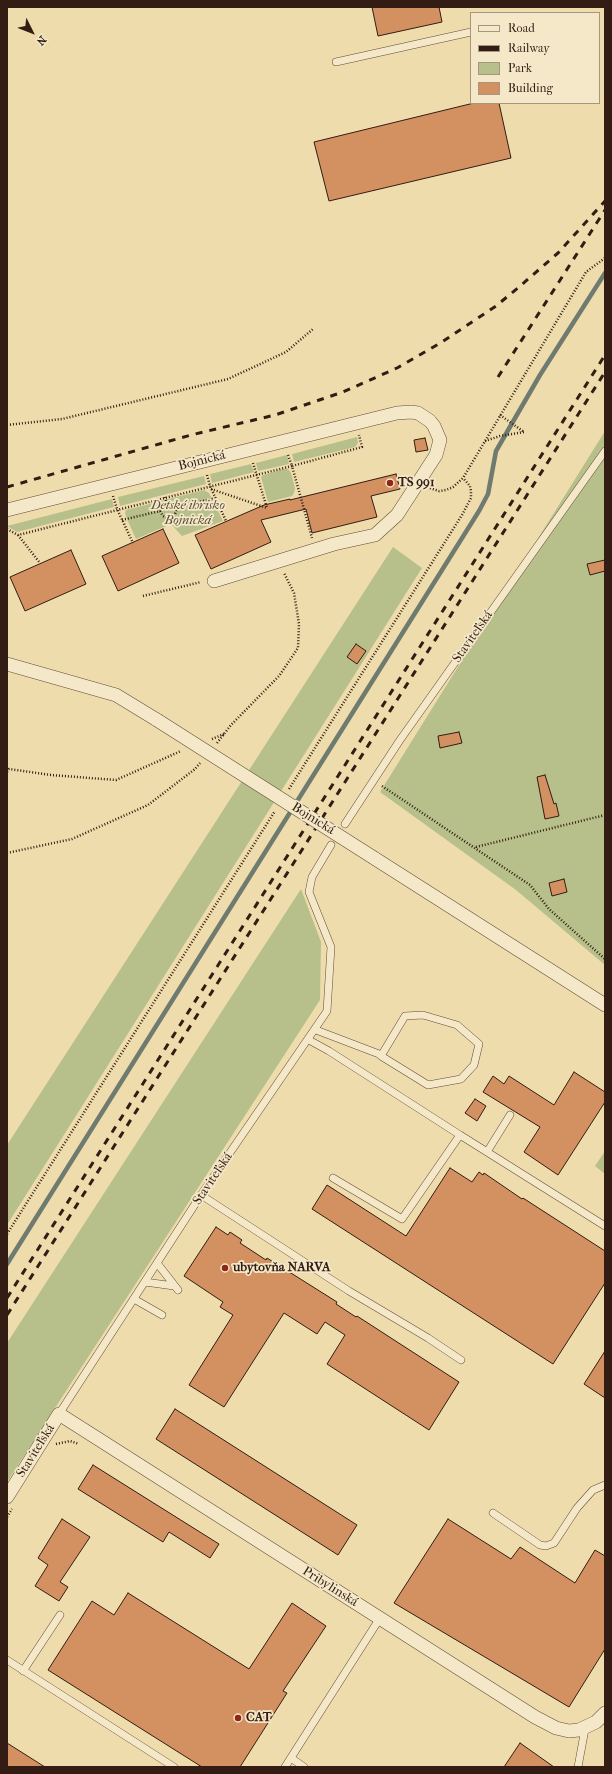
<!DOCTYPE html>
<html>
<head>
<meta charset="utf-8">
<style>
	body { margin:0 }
	#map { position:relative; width:612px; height:1774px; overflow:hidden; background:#eedcac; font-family:"IM FELL French Canon",serif }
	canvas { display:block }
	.frame { position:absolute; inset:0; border:8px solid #321c13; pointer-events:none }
	.legend { position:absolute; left:470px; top:12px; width:130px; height:92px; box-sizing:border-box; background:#f4e8c9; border:1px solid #a69680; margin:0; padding:5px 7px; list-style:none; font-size:12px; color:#321c13 }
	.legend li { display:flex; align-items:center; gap:8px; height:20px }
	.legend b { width:20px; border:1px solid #a69680 }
	.north { position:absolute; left:12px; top:12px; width:40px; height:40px; -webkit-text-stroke:3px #f4e8c9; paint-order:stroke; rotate:132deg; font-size:11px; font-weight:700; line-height:16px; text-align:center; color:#321c13 }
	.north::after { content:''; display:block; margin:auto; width:14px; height:18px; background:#321c13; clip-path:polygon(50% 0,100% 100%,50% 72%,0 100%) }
</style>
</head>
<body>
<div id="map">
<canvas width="612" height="1774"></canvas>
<div class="frame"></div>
<ul class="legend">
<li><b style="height:5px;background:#f4e8c9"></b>Road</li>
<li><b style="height:5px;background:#321c13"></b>Railway</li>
<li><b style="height:11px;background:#b7c08a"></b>Park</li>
<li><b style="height:11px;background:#d39162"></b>Building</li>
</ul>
<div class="north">N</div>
</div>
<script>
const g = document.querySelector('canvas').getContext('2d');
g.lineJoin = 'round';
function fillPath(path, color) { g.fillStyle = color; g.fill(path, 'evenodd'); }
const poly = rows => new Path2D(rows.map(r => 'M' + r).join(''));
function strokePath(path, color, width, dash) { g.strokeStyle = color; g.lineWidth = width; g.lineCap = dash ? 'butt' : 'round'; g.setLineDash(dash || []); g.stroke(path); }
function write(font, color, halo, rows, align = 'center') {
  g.font = font + ' "IM FELL French Canon",serif'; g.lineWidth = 3.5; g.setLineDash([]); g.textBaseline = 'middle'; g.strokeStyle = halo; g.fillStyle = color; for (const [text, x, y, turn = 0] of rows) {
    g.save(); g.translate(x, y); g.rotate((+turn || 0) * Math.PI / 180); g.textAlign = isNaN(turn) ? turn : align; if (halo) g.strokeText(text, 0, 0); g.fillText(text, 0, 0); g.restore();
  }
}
fillPath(poly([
	[605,431,605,965,516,890,380,792],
	[357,437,358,443,355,447,294,462,292,454],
	[287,455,289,464,258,471,256,463],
	[251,464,254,472,212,483,210,474],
	[284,469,288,469,291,473,295,488,294,493,292,496,268,502,261,477,263,475],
	[204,476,206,484,120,506,118,497],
	[204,490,209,493,223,521,182,536,171,524,136,539,127,519,125,513,126,510],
	[112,499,114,507,17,532,7,526],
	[393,547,422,568,7,1225,7,1145],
	[301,889,321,942,320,1000,7,1482,7,1343],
	[605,1151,605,1174,595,1166]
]), '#b7c08a');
strokePath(poly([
	[7,1264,479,511,488,494,496,451,540,375,605,273]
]), '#707b6f', 4.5);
const building = poly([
	[372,7,439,7,442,22,378,36,372,7],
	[474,103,499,103,511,158,329,201,314,142,474,103],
	[425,438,428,450,416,452,414,440,425,438],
	[396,474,400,489,371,496,377,517,312,533,306,509,261,520,271,542,211,569,195,535,264,505,290,499,290,500,396,474],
	[163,529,179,563,118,591,102,556,163,529],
	[71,550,86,584,25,611,10,577,71,550],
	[605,560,605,571,590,575,587,564,605,560],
	[356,644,366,651,357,664,347,657,356,644],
	[459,732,462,743,440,748,438,736,459,732],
	[545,775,554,804,556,803,559,816,545,819,537,777,545,775],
	[564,879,567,892,552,896,549,883,564,879],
	[574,1072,605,1092,605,1102,558,1175,524,1152,540,1127,483,1092,493,1076,504,1084,509,1076,554,1105,574,1072],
	[475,1099,486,1106,477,1121,465,1113,475,1099],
	[450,1168,472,1182,479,1172,483,1175,484,1173,522,1199,523,1198,605,1251,605,1283,553,1364,312,1209,327,1185,406,1236,450,1168],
	[216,1227,228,1235,230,1232,242,1240,240,1243,266,1260,267,1258,337,1302,336,1304,356,1317,357,1316,459,1382,429,1430,327,1364,345,1335,325,1322,317,1334,284,1313,224,1407,189,1385,233,1315,220,1307,223,1302,184,1276,216,1227],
	[605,1351,605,1398,584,1384,605,1351],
	[175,1409,357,1525,338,1555,156,1439,175,1409],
	[93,1465,219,1544,210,1558,169,1532,163,1542,78,1489,93,1465],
	[62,1519,90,1537,60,1582,68,1587,59,1601,35,1586,48,1565,38,1558,62,1519],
	[448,1519,511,1559,520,1547,575,1583,595,1550,605,1556,605,1649,569,1707,394,1603,448,1519],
	[128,1593,249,1669,292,1603,326,1626,283,1691,287,1693,240,1767,202,1767,48,1670,92,1601,114,1615,128,1593],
	[7,1743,45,1767,7,1767,7,1743],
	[520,1743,554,1767,504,1767,520,1743]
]);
fillPath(building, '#d39162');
strokePath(building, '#321c13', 1);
const service = poly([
	[336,62,471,32],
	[345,824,400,740,605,451],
	[316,1030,379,1054,381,1056,428,1085,461,1079,474,1065,479,1044,457,1025,423,1015,405,1016,381,1056],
	[309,1040,329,1051,460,1135],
	[487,1152,510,1115],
	[333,1178,402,1219,460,1135,605,1226],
	[201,1195,349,1291,428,1338,461,1360],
	[157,1263,178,1290],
	[145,1282,174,1286],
	[134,1299,162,1315],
	[59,1414,201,1195,327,1011,331,947,309,892,312,877,331,845],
	[493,1513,540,1545,546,1546,554,1543,577,1508,593,1490,605,1485],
	[7,1660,174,1767],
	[23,1671,60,1615],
	[291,1758,304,1767],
	[285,1767,380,1618],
	[578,1767,585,1729]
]);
const minor = poly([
	[7,510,397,413,411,412,418,413,430,421,434,426,440,440,436,455,397,515,375,535,334,544,214,581],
	[7,664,116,695,157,720],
	[374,858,605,1005],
	[7,1497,59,1414,535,1717,556,1728,569,1731,579,1730,596,1722,605,1713]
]);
strokePath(service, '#614c39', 8);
strokePath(minor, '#614c39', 14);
strokePath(poly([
	[500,415,524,432],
	[7,425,62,419,228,379,286,352,313,329],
	[485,441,500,436,524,432],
	[288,455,292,466,362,447,359,435],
	[253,463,267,508],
	[207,475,210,486,226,521],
	[430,488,439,491,446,490,453,487,463,478,586,272,605,258],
	[211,489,267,508],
	[113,496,117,509,133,543],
	[165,497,167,504,175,504,178,507],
	[160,511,167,504],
	[122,520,160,511,163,516,168,519,174,516,178,507,216,498],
	[7,529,18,535,292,466,312,538],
	[18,535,40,563],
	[143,596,201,582],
	[212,739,224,734],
	[217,743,231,725,279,676,298,648,299,624,294,593,284,573],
	[7,772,9,769,51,775,116,780,181,751],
	[382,786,530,885,549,909,605,959],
	[289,789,462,515,471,498,471,491,470,486,463,478],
	[476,847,605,815],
	[7,853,72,839,148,805,195,769,200,763],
	[7,1234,275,811],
	[56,1444,70,1441,79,1444],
	[7,1517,12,1509]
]), '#321c13', 2.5, [1, 2]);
strokePath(service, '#f4e8c9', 7);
strokePath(minor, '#f4e8c9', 13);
strokePath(poly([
	[498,377,605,210],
	[7,487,191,435,275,415,343,392,397,368,442,342,496,306,519,287,558,253,605,201],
	[7,1298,605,355],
	[7,1315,605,372]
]), '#321c13', 3, [7, 7]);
const minorBridge = poly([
	[157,720,374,858]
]);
strokePath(minorBridge, '#614c39', 14, []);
strokePath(minorBridge, '#f4e8c9', 13);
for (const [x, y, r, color] of [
	[390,483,4,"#8f2418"],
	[225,1268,4,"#8f2418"],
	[238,1718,4,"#8f2418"]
]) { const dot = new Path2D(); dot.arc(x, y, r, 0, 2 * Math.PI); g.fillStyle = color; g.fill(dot); strokePath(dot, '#f4e8c9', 1.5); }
write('13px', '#321c13', '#f4e8c9', [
	["Bojnická",202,461,-14],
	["Staviteľská",473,637,-55],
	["Bojnická",313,819,32],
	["Staviteľská",213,1179,-56],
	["Staviteľská",36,1451,-58],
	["Pribylinská",330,1587,32]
]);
write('bold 13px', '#321c13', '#f4e8c9', [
	["TS 991",398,483],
	["ubytovňa NARVA",233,1268],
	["CAT",246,1718]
], 'left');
write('italic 13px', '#5a4d37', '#f4e8c9', [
	["Detské ihrisko",188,506],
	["Bojnická",188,521]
]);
</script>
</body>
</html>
